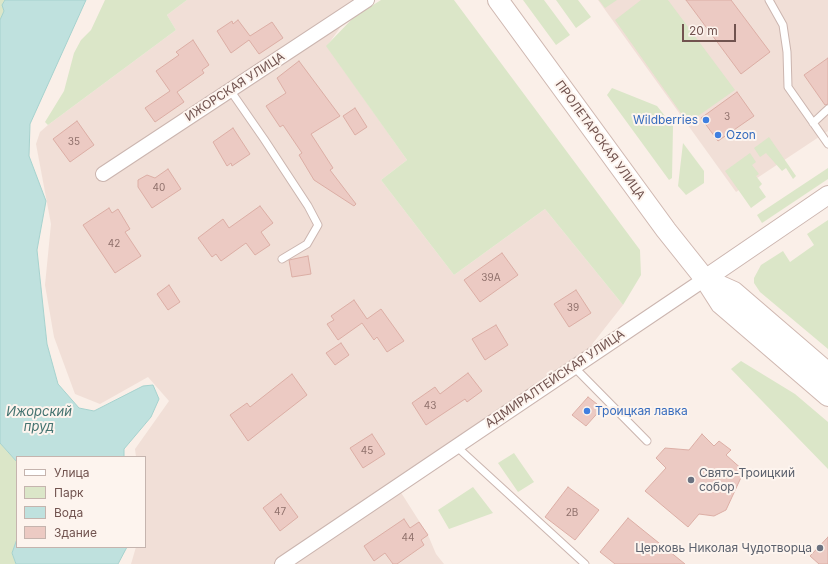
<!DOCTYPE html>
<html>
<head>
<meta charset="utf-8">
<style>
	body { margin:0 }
	#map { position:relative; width:828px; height:564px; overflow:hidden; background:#faefe8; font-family:Inter,sans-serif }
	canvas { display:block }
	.legend { position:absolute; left:16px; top:456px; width:130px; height:92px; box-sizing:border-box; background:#fdf4ee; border:1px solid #c5b4ae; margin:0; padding:5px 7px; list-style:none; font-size:12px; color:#71534f }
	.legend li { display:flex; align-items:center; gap:8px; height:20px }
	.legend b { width:20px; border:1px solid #c5b4ae }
	.scale { position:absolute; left:682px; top:24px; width:54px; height:18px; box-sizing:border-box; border:2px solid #71534f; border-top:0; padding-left:5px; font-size:12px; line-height:14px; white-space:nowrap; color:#71534f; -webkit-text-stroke:3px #fdf4ee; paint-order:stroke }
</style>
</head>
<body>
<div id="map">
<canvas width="828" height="564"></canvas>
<ul class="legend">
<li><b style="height:5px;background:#fff"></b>Улица</li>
<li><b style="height:11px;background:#dbe6c8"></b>Парк</li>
<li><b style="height:11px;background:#bfe1de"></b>Вода</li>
<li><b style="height:11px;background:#eccac3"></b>Здание</li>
</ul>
<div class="scale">20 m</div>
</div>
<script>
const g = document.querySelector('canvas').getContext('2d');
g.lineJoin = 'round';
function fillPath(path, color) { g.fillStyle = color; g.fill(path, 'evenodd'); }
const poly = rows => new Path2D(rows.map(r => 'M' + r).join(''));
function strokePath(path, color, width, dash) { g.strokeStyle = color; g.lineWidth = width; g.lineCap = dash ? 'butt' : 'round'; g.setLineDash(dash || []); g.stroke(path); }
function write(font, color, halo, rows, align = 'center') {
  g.font = font + ' Inter,sans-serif'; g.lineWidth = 4; g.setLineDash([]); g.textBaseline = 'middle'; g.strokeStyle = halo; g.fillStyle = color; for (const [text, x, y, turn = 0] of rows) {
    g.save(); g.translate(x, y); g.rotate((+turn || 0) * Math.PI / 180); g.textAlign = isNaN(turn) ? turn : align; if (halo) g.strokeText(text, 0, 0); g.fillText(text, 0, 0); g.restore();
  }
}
fillPath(poly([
	[187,0,360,0,327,46,407,160,381,180,454,275,545,209,623,305,586,352,393,480,428,535,436,554,444,564,131,564,136,547,145,547,145,457,136,457,135,449,169,401,148,377,100,404,75,394,54,337,45,285,51,224,36,144,40,132,48,125,176,30,167,15],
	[598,0,828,0,828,131,736,192]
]), '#f1dfd7');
fillPath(poly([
	[0,0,5,0,3,3,4,11,0,20],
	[105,0,187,0,167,15,176,30,48,125,45,122,64,91,74,53,81,40,91,30],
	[381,0,454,0,640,250,641,275,623,305,545,209,454,275,381,180,407,160,326,46,354,17],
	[523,0,544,0,570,35,556,45],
	[556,0,578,0,591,17,576,28],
	[599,0,617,0,605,8],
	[641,0,668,0,735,90,688,123,615,20],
	[612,88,657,106,673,126,672,178,669,180,607,95],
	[769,137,796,176,793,179,786,168,782,171,766,153,760,157,754,148],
	[683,143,704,171,704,183,686,195,678,186],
	[750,153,756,162,752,165,759,174,756,176,762,184,759,187,766,197,751,208,725,171],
	[828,168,828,179,762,223,757,215],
	[828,220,828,349,760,292,754,283,754,278,761,265,783,251,790,262,814,245,807,234],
	[741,361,795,394,828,422,828,469,731,369],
	[0,443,17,462,17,539,12,553,16,564,0,564],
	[514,453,534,482,518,492,498,463],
	[473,487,493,513,449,529,438,510]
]), '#dbe6c8');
const water = poly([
	[5,0,86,0,30,124,29,156,46,201,37,250,47,344,58,384,79,408,94,411,143,386,153,385,159,399,151,417,124,449,124,457,17,457,17,462,0,443,0,20,4,11,2,5,5,0],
	[17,539,17,547,127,547,118,564,16,564,12,553,17,539]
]);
fillPath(water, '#bfe1de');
strokePath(water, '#a6d2ce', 1);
const building = poly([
	[686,0,731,0,770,52,741,74,686,0],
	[238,20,250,36,272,22,283,38,259,54,249,40,231,53,217,31,232,21,233,24,238,20],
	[193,40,209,65,202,70,204,73,177,92,184,102,155,122,145,108,170,91,156,71,179,55,176,52,193,40],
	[828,58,828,104,825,105,804,75,828,58],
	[299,61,340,116,311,134,333,168,330,170,356,204,354,206,314,180,299,155,302,153,283,125,280,127,266,106,286,93,277,78,299,61],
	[737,92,754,116,718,141,701,118,737,92],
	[355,108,367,127,355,135,343,116,355,108],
	[77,121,94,145,70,162,53,139,77,121],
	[233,128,250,154,232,166,231,163,227,166,213,142,233,128],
	[168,169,181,189,152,208,138,187,138,180,147,175,155,178,168,169],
	[260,206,273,223,261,232,270,245,255,255,246,243,221,261,216,254,212,257,198,238,223,219,229,228,260,206],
	[109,208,112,213,118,209,130,229,125,232,141,256,115,273,83,225,109,208],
	[502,253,518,275,480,302,464,280,502,253],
	[308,256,311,274,292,277,289,260,308,256],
	[169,285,180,302,168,310,157,294,169,285],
	[576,290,591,313,569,327,554,304,576,290],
	[354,300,367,319,381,309,404,341,387,352,377,337,374,340,362,323,338,340,327,324,334,320,331,316,354,300],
	[496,325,508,345,485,360,472,339,496,325],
	[341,343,349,355,335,365,326,353,341,343],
	[468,373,482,391,467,402,465,399,426,425,412,403,435,387,440,394,468,373],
	[292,374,307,395,248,441,230,415,247,403,250,407,292,374],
	[588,397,602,408,586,426,572,415,588,397],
	[372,434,385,454,363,468,350,448,372,434],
	[702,434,714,446,719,441,731,450,726,455,744,471,726,510,714,516,699,514,688,527,645,491,666,468,656,458,665,448,689,450,702,434],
	[568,487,599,510,575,540,545,517,568,487],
	[281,494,298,517,280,531,263,508,281,494],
	[628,518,685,564,615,564,600,552,628,518],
	[404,519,410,528,419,522,428,535,421,540,424,545,397,564,393,564,385,553,374,561,364,546,404,519],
	[828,537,828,564,819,564,810,556,828,537]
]);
fillPath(building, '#eccac3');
strokePath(building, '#dcaea5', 1);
const service = poly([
	[769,0,783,25,787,52,788,87,828,144],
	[230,90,264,139,308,206,318,225,307,244,282,259],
	[813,123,828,109],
	[574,367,647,441],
	[456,446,585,564]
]);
const minor = poly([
	[103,174,367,0],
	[282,564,705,279]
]);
const tertiary = poly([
	[705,279,828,195]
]);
const secondary = poly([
	[498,0,666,230,705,279,721,304,828,396],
	[705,279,734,292,828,373]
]);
strokePath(service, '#cbb5af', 9);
strokePath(minor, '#cbb5af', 16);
strokePath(tertiary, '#cbb5af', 20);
strokePath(secondary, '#cfb7b0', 22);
strokePath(service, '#fff', 7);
strokePath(minor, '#fff', 14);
strokePath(tertiary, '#fff', 18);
strokePath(secondary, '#fff', 20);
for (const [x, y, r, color] of [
	[706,120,4,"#3f7fe0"],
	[718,135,4,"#3f7fe0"],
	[587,411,4,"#3f7fe0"],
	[691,480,4,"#6b7280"],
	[820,548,4,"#6b7280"]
]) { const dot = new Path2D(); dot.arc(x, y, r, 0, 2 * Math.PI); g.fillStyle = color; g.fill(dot); strokePath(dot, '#fdf4ee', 1.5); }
write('10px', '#90716c', null, [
	["3",727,117],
	["35",74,142],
	["40",159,188],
	["42",114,244],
	["39А",491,278],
	["39",573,308],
	["43",430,406],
	["45",367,451],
	["47",280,512],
	["2В",572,513],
	["44",408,538]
]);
write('12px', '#71534f', '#fdf4ee', [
	["ИЖОРСКАЯ УЛИЦА",235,87,-33],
	["ПРОЛЕТАРСКАЯ УЛИЦА",600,140,54],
	["АДМИРАЛТЕЙСКАЯ УЛИЦА",555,379,-34]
]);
write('12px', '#366cbe', '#fdf4ee', [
	["Wildberries",698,120,"right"],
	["Ozon",726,135],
	["Троицкая лавка",595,411]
], 'left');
write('12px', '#5b616d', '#fdf4ee', [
	["Свято-Троицкий",699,473],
	["собор",699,487],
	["Церковь Николая Чудотворца",812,548,"right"]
], 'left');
write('italic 13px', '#457471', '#fdf4ee', [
	["Ижорский",39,412],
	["пруд",39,427]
]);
</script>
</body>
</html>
